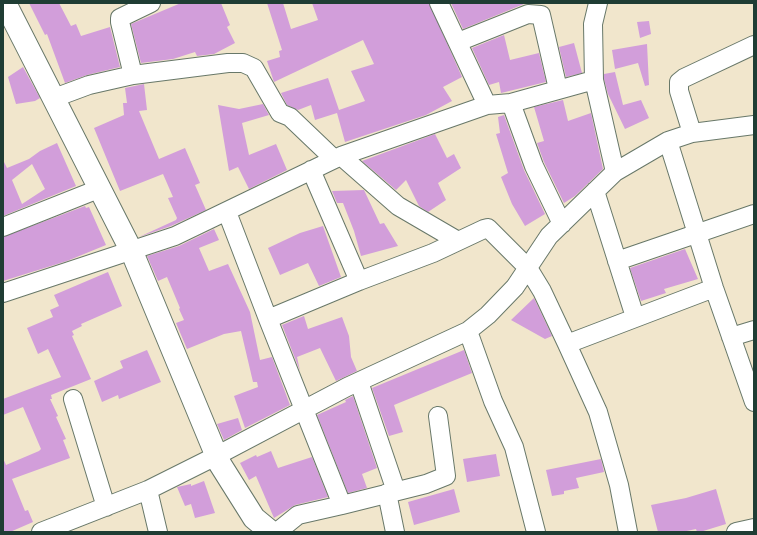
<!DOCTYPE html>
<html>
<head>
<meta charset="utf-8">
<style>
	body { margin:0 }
	#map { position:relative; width:757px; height:535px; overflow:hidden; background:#f1e6cc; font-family:"Gochi Hand",sans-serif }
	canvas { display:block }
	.frame { position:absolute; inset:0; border:4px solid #1f3d34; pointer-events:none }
</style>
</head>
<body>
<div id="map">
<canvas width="757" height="535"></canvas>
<div class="frame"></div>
</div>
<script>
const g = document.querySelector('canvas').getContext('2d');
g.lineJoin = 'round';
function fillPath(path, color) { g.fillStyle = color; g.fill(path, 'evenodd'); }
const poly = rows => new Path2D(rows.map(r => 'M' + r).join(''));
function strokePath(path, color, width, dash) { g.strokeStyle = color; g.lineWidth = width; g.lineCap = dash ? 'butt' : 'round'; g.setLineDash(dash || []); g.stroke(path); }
fillPath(poly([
	[29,3,59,3,71,26,76,24,81,36,110,27,120,67,87,75,65,83,47,34,45,35],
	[181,3,221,3,230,25,227,27,235,43,214,54,197,56,195,52,173,59,141,63,131,24],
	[267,3,283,3,291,29,318,20,312,3,429,3,462,77,443,87,452,101,426,115,345,142,337,113,315,120,311,105,298,110,287,105,281,93,328,78,339,110,365,101,351,71,374,64,363,40,274,82,267,61,280,57,279,51,282,50],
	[451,3,534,3,524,4,463,29],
	[649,21,651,34,640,38,637,22],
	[504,35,510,60,539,53,546,82,501,93,499,82,489,85,472,48],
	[574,43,582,73,566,77,559,47],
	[647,44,649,85,645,86,638,63,615,69,612,50],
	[23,67,40,98,35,101,16,104,8,77],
	[615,72,623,105,641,100,649,118,625,129,608,94,604,79,604,74],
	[144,84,147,110,139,111,159,159,185,148,200,183,195,185,206,210,171,226,139,237,176,220,177,218,168,198,173,197,163,174,120,191,94,128,124,115,123,103,127,103,125,88],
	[563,100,568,121,591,113,603,169,575,196,564,203,544,162,537,143,544,141,534,107],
	[263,104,269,115,242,123,249,155,276,144,287,170,249,189,238,167,229,171,218,105,239,109],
	[504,115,524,170,545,214,525,226,512,204,501,177,508,173,496,134,500,133,498,117],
	[435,134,447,158,454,154,461,168,438,183,446,200,428,212,419,206,406,180,396,190,362,161],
	[57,143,76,186,3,216,3,160,7,168,29,159,40,151],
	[32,164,45,189,22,204,12,180],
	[364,190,380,224,384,223,398,246,361,256,354,231,343,203,337,203,332,191],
	[85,206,86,208,89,207,106,245,67,261,3,281,3,237],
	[323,226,341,277,319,286,308,263,280,275,268,248,300,233],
	[214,229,219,240,199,248,209,271,228,264,250,312,260,360,272,357,290,405,245,428,234,396,258,387,257,382,253,382,241,331,224,334,187,349,176,323,184,320,179,309,180,308,167,277,158,281,147,256,179,246],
	[685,249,698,279,664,289,666,293,641,301,630,268],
	[108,272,122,306,81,324,82,326,72,331,74,335,72,336,91,379,51,395,52,399,50,399,58,416,56,417,66,439,63,440,70,458,12,479,25,511,28,510,33,522,10,532,3,532,3,458,6,465,39,451,41,449,23,407,3,415,3,399,61,377,48,349,38,354,27,328,53,317,50,310,59,306,54,295],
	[534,298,552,336,545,339,511,320],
	[304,316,308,329,342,317,349,336,351,357,357,371,336,381,320,348,297,357,300,371,282,325],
	[147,350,161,382,119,399,118,395,102,402,94,381,123,368,120,361],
	[464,350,472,373,394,405,403,432,389,436,372,388],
	[353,396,377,468,362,474,367,488,348,493,317,415,346,402,345,400],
	[238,418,242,430,224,440,217,424],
	[271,451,278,468,312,457,328,497,295,505,274,518,256,476,249,480,240,463,256,455,257,457],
	[496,454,500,476,467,482,463,459],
	[601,459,604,472,576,478,579,488,564,491,564,494,552,496,546,470],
	[204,481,215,513,195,518,191,504,185,506,177,487,191,484,191,486],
	[454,489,460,512,414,525,408,502],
	[716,489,726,524,700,532,697,532,696,529,682,532,658,532,651,505,686,498]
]), '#d29eda');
const minor = poly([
	[439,3,487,105],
	[598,3,593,24,594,80,615,172],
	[458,42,528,14,541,15,558,89],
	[133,75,120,22,120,18,151,3],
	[54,98,89,85,133,75,228,63,243,63,254,68,280,113,290,117,334,159],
	[511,103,534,166,562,224],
	[692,133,679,91,679,82,684,78,754,45],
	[668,141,714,288,754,402],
	[341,156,398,206,458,241],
	[311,170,359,281],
	[595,191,635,317],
	[227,212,268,319,342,505,426,484,446,476,438,416],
	[3,227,101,188],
	[617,261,754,214],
	[3,293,175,236,341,156,487,105,511,103,594,80],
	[268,319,359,281,433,253,484,229,488,228,528,268,542,291,567,344,598,412,619,485,628,532],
	[468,331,493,401,514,447,536,532],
	[731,337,754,330],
	[567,344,714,288],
	[359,382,396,491],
	[73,399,106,507],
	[148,490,158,532],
	[387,493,395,532],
	[41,532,148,490,216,456,347,387,468,331,488,315,515,287,549,236,615,172,668,141,692,133,754,125],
	[277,532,298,515,342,505],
	[736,532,754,528]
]);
const tertiary = poly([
	[5,3,132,252,220,464,254,518,271,532]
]);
strokePath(minor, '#687869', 20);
strokePath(tertiary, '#687869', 24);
strokePath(minor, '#fff', 18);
strokePath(tertiary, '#fff', 22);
</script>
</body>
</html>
